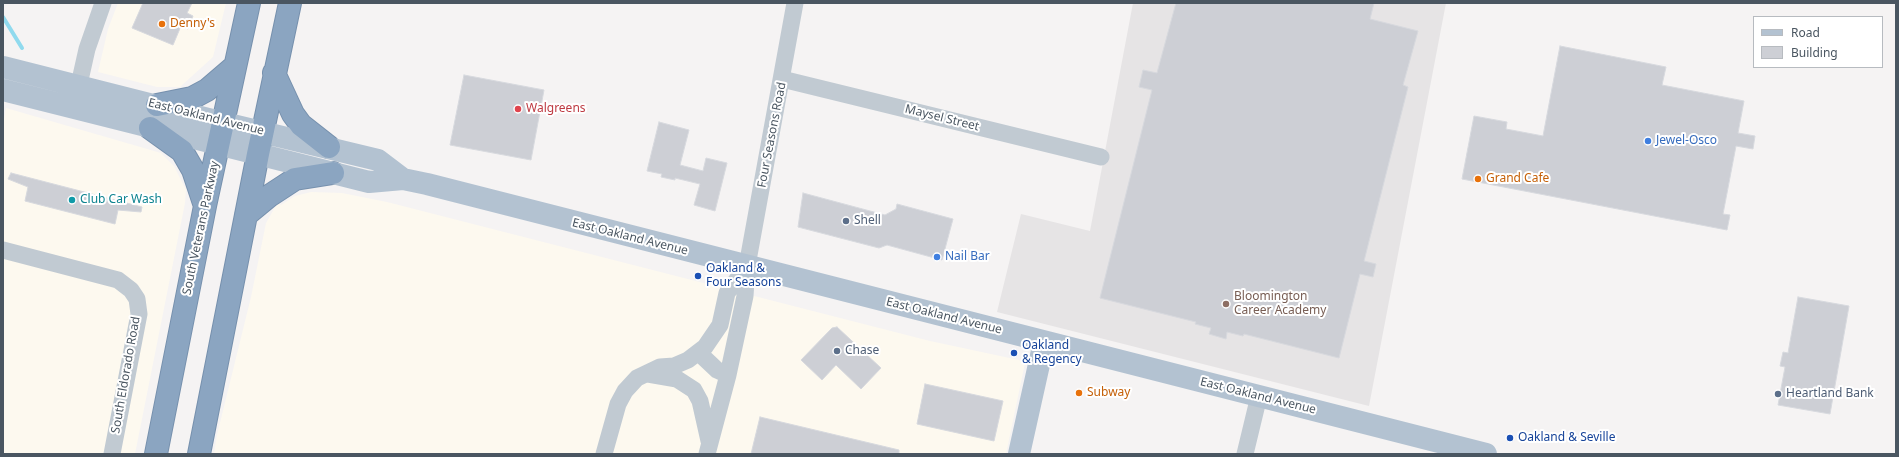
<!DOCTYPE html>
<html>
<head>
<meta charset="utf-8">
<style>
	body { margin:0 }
	#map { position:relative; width:1899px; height:457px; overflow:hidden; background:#f5f3f3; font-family:"Noto Sans",sans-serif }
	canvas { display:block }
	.frame { position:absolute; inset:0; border:4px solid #4a5661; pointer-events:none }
	.legend { position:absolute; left:1753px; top:16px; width:130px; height:52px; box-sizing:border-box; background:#fff; border:1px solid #b7bbc0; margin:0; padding:5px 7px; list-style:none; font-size:12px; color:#4a5661 }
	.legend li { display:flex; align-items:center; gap:8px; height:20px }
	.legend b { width:20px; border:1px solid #b7bbc0 }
</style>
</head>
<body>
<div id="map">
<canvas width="1899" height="457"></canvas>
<div class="frame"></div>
<ul class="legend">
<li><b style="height:5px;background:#b3c2d1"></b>Road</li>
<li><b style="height:11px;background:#cdcfd5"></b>Building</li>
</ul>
</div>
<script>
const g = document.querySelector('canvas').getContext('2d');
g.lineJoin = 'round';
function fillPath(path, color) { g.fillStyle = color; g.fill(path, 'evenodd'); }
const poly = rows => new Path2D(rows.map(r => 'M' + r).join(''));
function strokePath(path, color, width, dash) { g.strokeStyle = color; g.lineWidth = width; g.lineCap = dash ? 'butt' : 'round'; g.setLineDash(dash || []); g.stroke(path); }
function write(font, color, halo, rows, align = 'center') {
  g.font = font + ' "Noto Sans",sans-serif'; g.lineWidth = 4; g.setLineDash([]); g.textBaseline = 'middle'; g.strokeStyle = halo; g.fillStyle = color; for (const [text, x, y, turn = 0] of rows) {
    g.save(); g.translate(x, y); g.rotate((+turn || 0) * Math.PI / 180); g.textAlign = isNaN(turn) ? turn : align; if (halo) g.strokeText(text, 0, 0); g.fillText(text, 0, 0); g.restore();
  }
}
fillPath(poly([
	[118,3,226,3,213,57,180,87,157,87,98,72,108,29],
	[6,108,161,153,174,166,186,190,185,203,135,454,3,454,3,125],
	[311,192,342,193,387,202,930,341,1019,360,1025,363,1006,454,214,454,217,435,251,297,266,223,278,202,281,205,295,196]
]), '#fdf9ef');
fillPath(poly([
	[1133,3,1446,3,1369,406,997,312,1021,214,1090,231]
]), '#e6e4e5');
strokePath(poly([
	[3,17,22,48]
]), '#90daee', 4);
const building = poly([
	[143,3,192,3,187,13,193,16,188,29,181,26,173,45,132,28,143,3],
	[1176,3,1374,3,1370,19,1418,31,1403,85,1408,87,1364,261,1376,264,1373,277,1360,274,1339,358,1244,334,1243,336,1227,332,1226,339,1209,334,1211,328,1195,324,1196,322,1100,298,1152,90,1139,87,1143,70,1157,73,1176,3],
	[1560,46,1666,67,1662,85,1744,101,1738,133,1755,136,1753,149,1736,146,1723,214,1730,215,1727,230,1462,179,1474,116,1507,122,1506,129,1543,136,1560,46],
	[464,75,544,90,531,160,450,145,464,75],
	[659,122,689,130,680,165,703,171,706,158,727,163,715,211,694,205,700,184,675,178,675,180,661,177,662,174,647,171,659,122],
	[11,173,142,207,141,212,118,210,115,224,25,201,28,187,8,179,11,173],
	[803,193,885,215,896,209,897,204,953,219,942,260,887,245,879,248,798,227,803,193],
	[1798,297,1849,306,1830,414,1778,405,1785,367,1780,366,1783,352,1788,353,1798,297],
	[837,327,881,368,861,389,836,365,822,380,801,360,832,328,837,327],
	[925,384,1003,401,994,441,917,424,925,384],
	[760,417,899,450,899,454,751,454,760,417]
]);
fillPath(building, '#cdcfd5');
strokePath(building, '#d7d9de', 1);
const highway = poly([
	[274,73,293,114,301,125,329,147],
	[157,105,192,98,207,90,235,66],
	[150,128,182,151,193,170,205,206],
	[246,215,269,196,295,179,333,173],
	[156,454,205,206,249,3],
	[199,454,258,154,290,3]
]);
strokePath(highway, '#7690ad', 24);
strokePath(poly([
	[782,79,1101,157],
	[76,98,87,49,103,3],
	[3,250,118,280,131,290,137,299,139,314,112,454],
	[699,353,717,370,728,375],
	[648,374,677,379,694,390,700,401,709,441],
	[604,454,618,404,625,391,637,378,660,367,674,366,688,360,705,347,720,325,727,293,747,266],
	[707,454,728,375,745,296,747,266,795,3],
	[1245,454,1259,396]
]), '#c1cad2', 17);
strokePath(poly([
	[3,67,224,123,378,160,403,179],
	[3,90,369,182,403,179,427,184,1486,454],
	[1019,454,1044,342]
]), '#b3c2d1', 22);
strokePath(highway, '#8ba5c1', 22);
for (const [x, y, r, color] of [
	[162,24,4,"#e8710a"],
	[518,109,4,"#e0444e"],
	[1648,141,4,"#3f7fe0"],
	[1478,179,4,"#e8710a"],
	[72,200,4,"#0f9aa8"],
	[846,221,4,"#5c6f8a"],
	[937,257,4,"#3f7fe0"],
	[698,276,4,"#1a4fb4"],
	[1226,304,4,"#8d6e63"],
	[837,351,4,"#5c6f8a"],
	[1014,353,4,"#1a4fb4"],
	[1079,393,4,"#e8710a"],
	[1778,394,4,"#5c6f8a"],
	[1510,438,4,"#1a4fb4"]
]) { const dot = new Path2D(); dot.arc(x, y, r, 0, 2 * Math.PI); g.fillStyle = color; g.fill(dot); strokePath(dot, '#fff', 1.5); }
write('12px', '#c56008', '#fff', [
	["Denny's",170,24],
	["Grand Cafe",1486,179],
	["Subway",1087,393]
], 'left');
write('12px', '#be3a42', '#fff', [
	["Walgreens",526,109]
], 'left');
write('12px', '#4a5661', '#fff', [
	["East Oakland Avenue",206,117,14],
	["Maysel Street",942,118,14],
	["Four Seasons Road",772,135,-79],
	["South Veterans Parkway",201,228,-78],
	["East Oakland Avenue",630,237,14],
	["East Oakland Avenue",944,316,14],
	["South Eldorado Road",126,375,-80],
	["East Oakland Avenue",1258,396,14]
]);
write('12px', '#366cbe', '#fff', [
	["Jewel-Osco",1656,141],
	["Nail Bar",945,257]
], 'left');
write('12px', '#0d838f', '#fff', [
	["Club Car Wash",80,200]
], 'left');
write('12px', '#4e5e75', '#fff', [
	["Shell",854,221],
	["Chase",845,351],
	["Heartland Bank",1786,394]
], 'left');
write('12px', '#164399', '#fff', [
	["Oakland &",706,269],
	["Four Seasons",706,283],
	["Oakland",1022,346],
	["& Regency",1022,360],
	["Oakland & Seville",1518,438]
], 'left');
write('12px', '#785e54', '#fff', [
	["Bloomington",1234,297],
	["Career Academy",1234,311]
], 'left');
</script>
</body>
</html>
